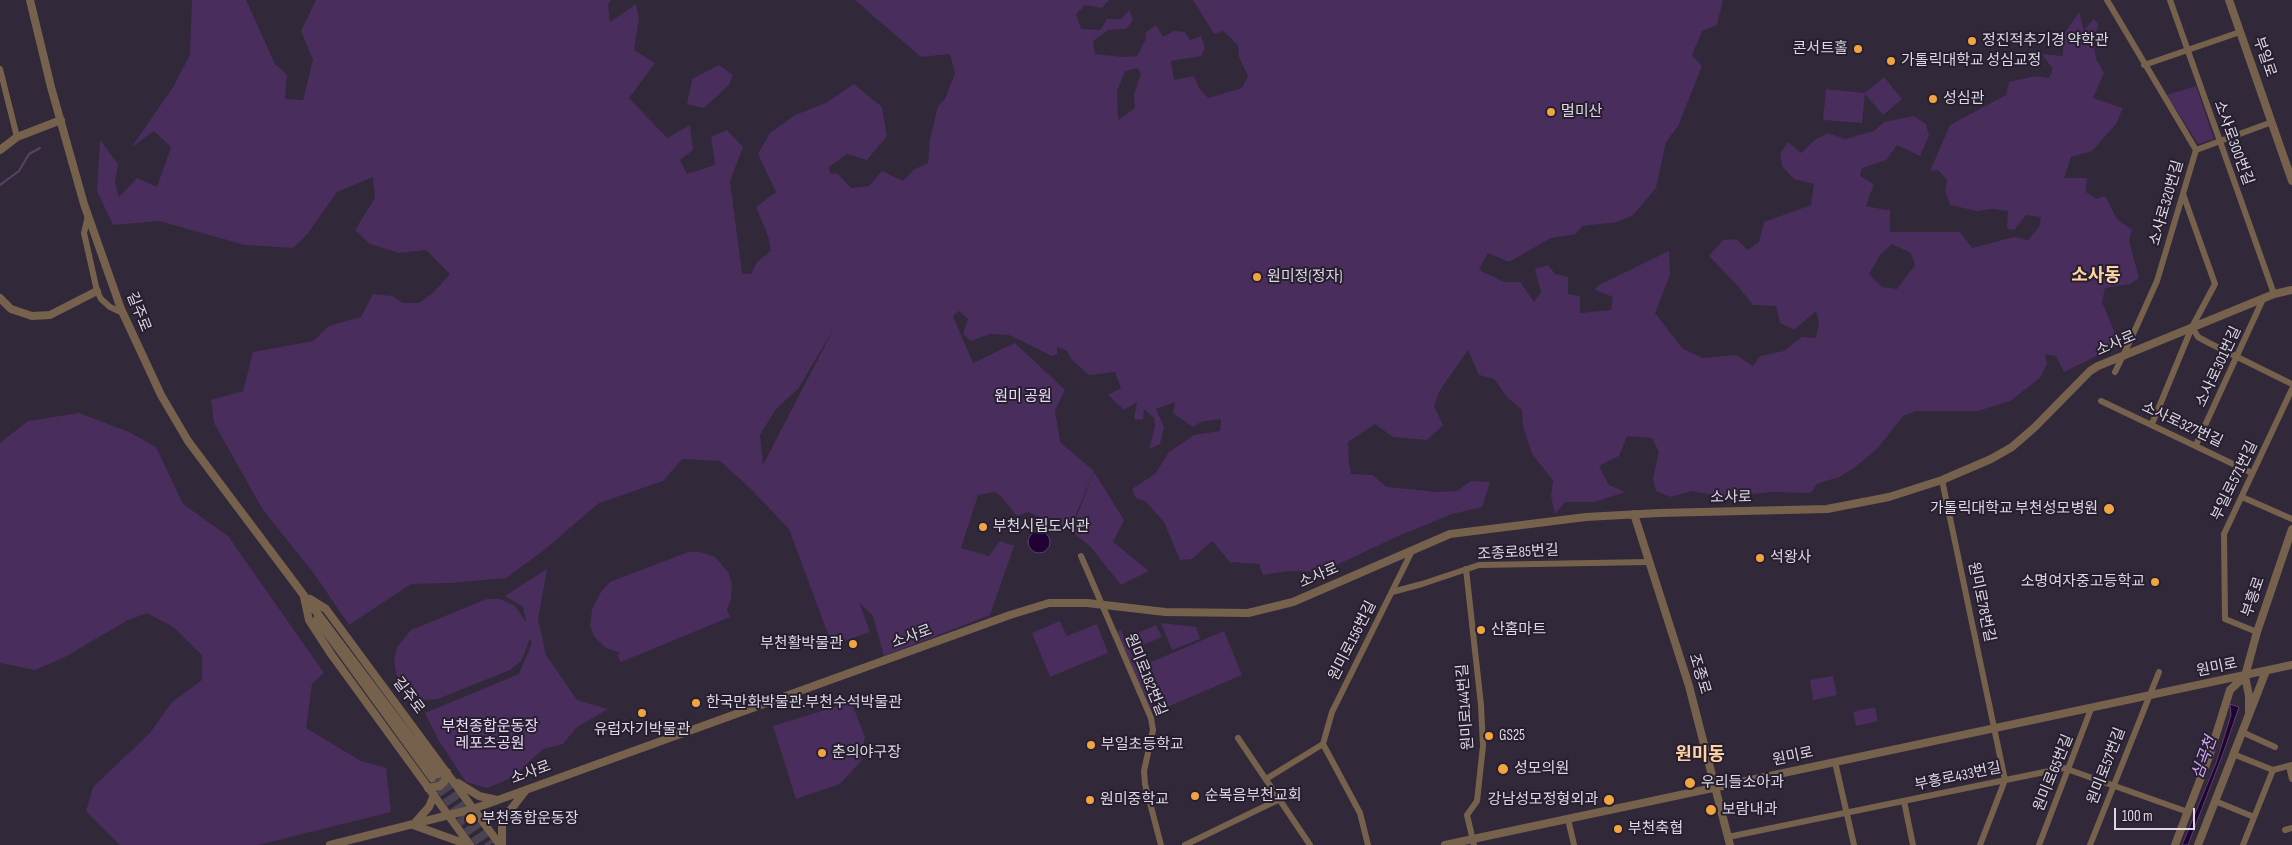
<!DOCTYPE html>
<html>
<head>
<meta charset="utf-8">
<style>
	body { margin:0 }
	#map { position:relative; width:2292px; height:845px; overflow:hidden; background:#312939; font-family:"Sofia Sans Condensed",sans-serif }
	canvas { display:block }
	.scale { position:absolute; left:2114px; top:808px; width:81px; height:22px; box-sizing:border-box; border:2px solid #ddd8e3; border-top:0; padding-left:6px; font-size:15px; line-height:18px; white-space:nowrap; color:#ddd8e3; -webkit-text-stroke:4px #271f2f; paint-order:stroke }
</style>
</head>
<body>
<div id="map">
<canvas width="2292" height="845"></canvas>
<div class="scale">100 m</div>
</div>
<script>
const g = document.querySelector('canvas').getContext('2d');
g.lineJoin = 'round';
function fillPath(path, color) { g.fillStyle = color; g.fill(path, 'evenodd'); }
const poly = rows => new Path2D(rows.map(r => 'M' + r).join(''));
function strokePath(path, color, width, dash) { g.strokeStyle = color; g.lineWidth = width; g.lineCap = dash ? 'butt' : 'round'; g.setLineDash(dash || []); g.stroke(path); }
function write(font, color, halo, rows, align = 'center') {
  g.font = font + ' "Sofia Sans Condensed","Noto Sans KR",sans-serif'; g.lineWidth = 4; g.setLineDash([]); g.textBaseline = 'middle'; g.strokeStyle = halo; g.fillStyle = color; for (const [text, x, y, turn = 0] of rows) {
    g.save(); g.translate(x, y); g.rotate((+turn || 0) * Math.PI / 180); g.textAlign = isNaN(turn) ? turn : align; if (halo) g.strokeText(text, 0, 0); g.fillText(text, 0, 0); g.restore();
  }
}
fillPath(poly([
	[192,0,246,0,275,64,287,75,285,99,303,100,313,60,301,31,316,0,611,0,608,5,610,22,636,4,639,18,634,50,655,63,629,98,667,138,690,125,693,150,680,160,687,174,715,165,711,137,727,130,743,147,730,181,742,273,751,274,757,262,771,251,768,236,756,207,776,192,758,154,770,133,795,115,826,103,854,84,882,107,887,136,867,160,847,154,829,167,830,173,838,174,851,188,869,186,882,171,903,181,913,170,928,163,930,139,938,106,945,99,955,73,950,54,921,57,855,0,1109,0,1102,8,1085,5,1076,14,1081,29,1100,30,1107,19,1121,19,1129,10,1133,20,1126,29,1108,30,1093,41,1095,54,1123,57,1137,56,1146,39,1145,33,1156,25,1163,37,1174,31,1185,32,1190,40,1201,36,1205,48,1201,56,1171,61,1174,80,1194,76,1199,88,1208,98,1242,88,1248,76,1239,57,1238,45,1223,31,1214,34,1193,0,1723,0,1717,25,1702,31,1692,55,1702,66,1678,126,1666,142,1656,188,1633,215,1617,222,1582,226,1576,234,1551,238,1509,262,1488,253,1479,270,1504,282,1520,282,1534,302,1541,292,1535,269,1548,265,1555,274,1568,277,1568,294,1580,296,1580,313,1611,310,1613,297,1595,290,1597,286,1669,251,1670,275,1655,313,1683,349,1703,358,1736,355,1753,366,1760,356,1784,351,1802,337,1816,338,1819,322,1816,311,1794,330,1780,323,1776,306,1753,305,1737,285,1709,256,1723,240,1736,239,1748,250,1759,242,1764,222,1811,205,1814,184,1794,179,1782,166,1780,154,1788,142,1801,153,1815,140,1828,133,1845,139,1874,131,1884,122,1914,116,1926,124,1929,136,1920,156,1897,145,1886,160,1862,168,1860,176,1874,184,1866,206,1886,210,1890,209,1890,232,1960,232,1972,248,2014,237,2028,240,2039,227,2041,217,2026,215,2014,230,2007,229,2008,211,1992,209,1977,211,1950,205,1945,190,1947,180,1938,170,1930,171,1950,125,2006,95,2009,82,2035,76,2049,78,2053,69,2042,54,2063,56,2063,35,2079,12,2084,30,2094,19,2098,24,2094,43,2096,59,2104,73,2093,98,2123,108,2116,124,2092,151,2071,157,2064,178,2087,178,2086,192,2096,199,2105,196,2117,219,2132,230,2129,241,2139,278,2130,284,2105,288,2102,302,2116,336,2111,349,2064,372,2056,356,2045,354,2047,364,2040,378,2010,401,1978,411,1916,411,1903,416,1877,449,1854,468,1839,477,1817,484,1811,493,1772,492,1724,497,1691,491,1671,497,1656,491,1653,478,1659,452,1652,438,1627,436,1619,456,1599,466,1609,485,1625,492,1595,502,1565,502,1555,514,1551,496,1553,480,1532,454,1523,426,1522,410,1507,397,1494,379,1479,375,1468,350,1440,390,1434,406,1443,425,1427,440,1393,437,1375,424,1348,442,1349,463,1351,474,1372,475,1387,487,1438,492,1457,491,1471,481,1490,482,1482,507,1452,514,1396,537,1322,572,1289,571,1263,575,1259,564,1230,562,1212,541,1192,559,1180,560,1164,522,1145,501,1136,498,1132,489,1155,474,1169,452,1194,435,1220,431,1221,419,1201,422,1193,427,1173,413,1175,402,1156,409,1164,427,1160,444,1149,449,1155,426,1154,418,1144,409,1143,420,1134,419,1137,402,1124,410,1108,395,1121,388,1115,372,1089,375,1072,360,1067,351,1057,347,1057,354,1052,356,1009,335,990,334,971,341,963,334,968,319,959,311,953,316,973,363,1015,343,1065,390,1055,410,1060,442,1094,471,1070,529,1028,512,1017,516,1001,496,994,492,978,495,961,548,989,556,1000,541,1014,546,990,615,884,656,873,616,859,602,870,632,832,645,789,529,751,489,720,461,682,459,663,481,599,503,543,551,506,578,452,583,411,584,349,625,315,575,263,510,214,423,211,400,243,391,253,352,313,341,329,326,361,317,373,294,392,296,403,303,419,303,434,292,450,274,426,250,399,253,370,244,355,230,375,198,373,177,337,192,308,233,293,248,245,245,159,221,113,225,97,191,100,140,118,164,115,183,119,197,137,178,157,187,171,147,154,131,131,148,173,87,190,55],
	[1138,68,1141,74,1134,94,1135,108,1118,120,1117,91,1125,71],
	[1892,244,1911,253,1915,265,1897,289,1882,287,1869,274,1880,255],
	[834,328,763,465,760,435,776,409,798,389],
	[719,65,733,75,729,85,704,108,687,104,692,79],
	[1884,77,1902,99,1883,115,1865,94,1862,123,1823,120,1826,89,1865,93],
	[2196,86,2214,139,2198,144,2167,95],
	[79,413,129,432,156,447,183,504,228,536,324,673,312,684,306,728,361,761,386,768,391,812,258,845,120,845,86,811,93,787,150,733,172,702,202,680,202,655,173,627,147,613,128,620,65,657,35,670,0,663,0,443,28,421],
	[1094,472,1124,520,1113,542,1149,571,1121,585,1090,546,1071,531],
	[688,552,700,552,715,557,728,572,732,584,731,599,727,610,730,617,621,662,617,655,621,653,606,648,594,636,590,626,592,609,601,592,610,582],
	[547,569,538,619,546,655,577,700,608,709,577,727,563,744,543,749,513,777,487,788,466,782,439,741,425,713,519,674,532,643,530,638,522,660,510,670,438,699,425,700,411,693,402,686,396,674,394,660,397,647,411,630,487,599,500,599,515,606,526,622,523,607,505,596],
	[1060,621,1067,636,1097,624,1108,653,1050,677,1032,633],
	[1161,623,1196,627,1200,639,1172,650],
	[1156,625,1162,637,1138,647,1133,635],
	[1121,630,1156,711,1152,712,1117,632],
	[1224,631,1242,675,1167,707,1149,663],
	[1833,676,1837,695,1813,700,1810,680],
	[851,702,865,737,861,761,840,784,796,799,773,726],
	[1875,707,1878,721,1856,726,1853,712]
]), '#482d5d');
const water = poly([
	'1028 542a11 11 0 1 1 22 0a11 11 0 1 1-22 0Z',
	[2230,704,2239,707,2225,748,2188,845,2182,845,2216,763,2231,715,2230,704]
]);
fillPath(water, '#210235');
strokePath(water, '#594269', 1);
strokePath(poly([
	[0,185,19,171,29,154,40,148]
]), '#594269', 2);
strokePath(poly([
	[438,774,490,845],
	[432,778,480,845]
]), '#4b4352', 8, [8, 4]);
strokePath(poly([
	[2107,0,2196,150,2157,281,2130,341],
	[2170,0,2274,294],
	[2144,65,2240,32],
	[0,69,17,137],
	[2196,150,2272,122],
	[88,216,84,233,97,291,101,299,110,307,123,313],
	[2192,327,2198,337,2209,343,2292,384],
	[2101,401,2252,473],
	[2152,424,2192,327,2215,284,2183,194],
	[2196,445,2263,299],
	[1942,480,2005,780,1980,845],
	[2242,497,2292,519],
	[1081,556,1151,718,1153,730,1144,771,1145,784,1161,845],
	[1466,569,1481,705,1483,746,1477,801,1467,815,1474,845],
	[1392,592,1422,584,1479,565,1649,562],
	[2257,632,2225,619,2224,534,2292,389],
	[2242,732,2275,747],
	[1238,738,1310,845],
	[2233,754,2273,770,2292,765],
	[1835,762,1854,845],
	[2289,766,2292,779],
	[1266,779,1323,744],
	[1904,801,1913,845],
	[2215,801,2254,817],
	[1568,819,1574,845],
	[2285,830,2292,828],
	[1728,837,2064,768,2188,812],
	[1185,845,1280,799],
	[1368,845,1360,813,1323,744,1332,712,1412,551],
	[2039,845,2091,709],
	[2090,845,2159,672],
	[2243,845,2273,770]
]), '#76624c', 6);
strokePath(poly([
	[30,0,51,87,84,204,121,309,161,395,188,441,438,774],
	[2229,0,2292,181],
	[0,150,17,137,61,120],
	[0,298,11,309,32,316,50,315,97,291],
	[1634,514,1689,686,1730,845],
	[304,597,309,620,331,654,470,845],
	[310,599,326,609,500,845],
	[1122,607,1165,612,1248,613,1293,602,1450,534,1586,517,1659,513,1827,509,1889,497,1942,480,1991,459,2012,447,2035,427,2090,371,2098,366,2274,294,2292,290],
	[317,619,432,778],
	[2249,712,2249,696,2245,676,2257,632,2292,529],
	[458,783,479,796,497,800],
	[428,788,440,786,444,782,447,772],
	[414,824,429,807,434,795],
	[413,825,469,845],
	[330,845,473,809,1010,615,1049,603,1087,603],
	[502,845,502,823,508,813,526,790],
	[1445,845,2292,665],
	[2175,845,2210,754,2230,690,2245,676],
	[2198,845,2266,671]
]), '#76624c', 8);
strokePath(poly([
	[2115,372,2130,341]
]), '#76624c', 6);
strokePath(poly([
	[1087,603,1122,607]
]), '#76624c', 8);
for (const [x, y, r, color] of [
	[1972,41,5,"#f1a540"],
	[1858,49,5,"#f1a540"],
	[1891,61,5,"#f1a540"],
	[1933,99,5,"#f1a540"],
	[1551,112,5,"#f1a540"],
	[1257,277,5,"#f1a540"],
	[2109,509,6,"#f1a540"],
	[983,527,5,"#f1a540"],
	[1760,558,5,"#f1a540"],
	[2155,582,5,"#f1a540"],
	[1481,630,5,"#f1a540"],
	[853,644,5,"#f1a540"],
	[696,703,5,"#f1a540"],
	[642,713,5,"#f1a540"],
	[1489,736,5,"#f1a540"],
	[1091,745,5,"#f1a540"],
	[822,753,5,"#f1a540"],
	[1503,769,6,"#f1a540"],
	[1690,783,6,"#f1a540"],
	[1195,796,5,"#f1a540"],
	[1090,800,5,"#f1a540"],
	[1609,800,6,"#f1a540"],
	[1711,810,6,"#f1a540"],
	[471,819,6,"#f1a540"],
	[1618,829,5,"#f1a540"]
]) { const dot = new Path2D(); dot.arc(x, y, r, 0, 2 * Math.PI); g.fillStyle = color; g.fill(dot); strokePath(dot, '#271f2f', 2); }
write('15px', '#ddd8e3', '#271f2f', [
	["정진적추기경 약학관",1982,41],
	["콘서트홀",1848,49,"right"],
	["가톨릭대학교 성심교정",1901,61],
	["성심관",1943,99],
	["멀미산",1561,112],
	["원미정(정자)",1267,277],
	["가톨릭대학교 부천성모병원",2098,509,"right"],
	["부천시립도서관",993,527],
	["석왕사",1770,558],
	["소명여자중고등학교",2145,582,"right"],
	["산홈마트",1491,630],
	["부천활박물관",843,644,"right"],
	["한국만화박물관.부천수석박물관",706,703],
	["유럽자기박물관",642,730,"center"],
	["GS25",1499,736],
	["부일초등학교",1101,745],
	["춘의야구장",832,753],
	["성모의원",1514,769],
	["우리들소아과",1701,783],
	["순복음부천교회",1205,796],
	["원미중학교",1100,800],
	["강남성모정형외과",1598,800,"right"],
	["보람내과",1722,810],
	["부천종합운동장",482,819],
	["부천축협",1628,829]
], 'left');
write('15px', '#ddd8e3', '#271f2f', [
	["부일로",2264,57,71],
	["소사로300번길",2233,143,70],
	["소사로320번길",2167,203,-74],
	["길주로",138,312,68],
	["소사로",2116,344,-23],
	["소사로301번길",2219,367,-65],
	["소사로327번길",2182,425,25],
	["부일로571번길",2235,481,-64],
	["소사로",1731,498,-1],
	["조종로85번길",1518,553,-3],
	["소사로",1319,576,-23],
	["부흥로",2254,597,-71],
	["원미로78번길",1981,602,78],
	["소사로",912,637,-20],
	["원미로156번길",1353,641,-63],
	["원미로",2217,668,-12],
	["조종로",1699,674,73],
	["원미로182번길",1145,675,68],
	["길주로",408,696,53],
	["원미로144번길",1466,707,-94],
	["원미로",1793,757,-12],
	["원미로57번길",2107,766,-69],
	["소사로",531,773,-20],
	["원미로65번길",2054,773,-68],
	["부흥로433번길",1958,777,-12]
]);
write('15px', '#ecdafc', '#271f2f', [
	["원미 공원",1023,397],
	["부천종합운동장",490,727],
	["레포츠공원",490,744]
]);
write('italic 16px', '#d4a8fb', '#271f2f', [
	["심곡천",2205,758,-70]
]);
write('bold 18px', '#fed3a2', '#271f2f', [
	["소사동",2096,276],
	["원미동",1700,755]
]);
</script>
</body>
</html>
